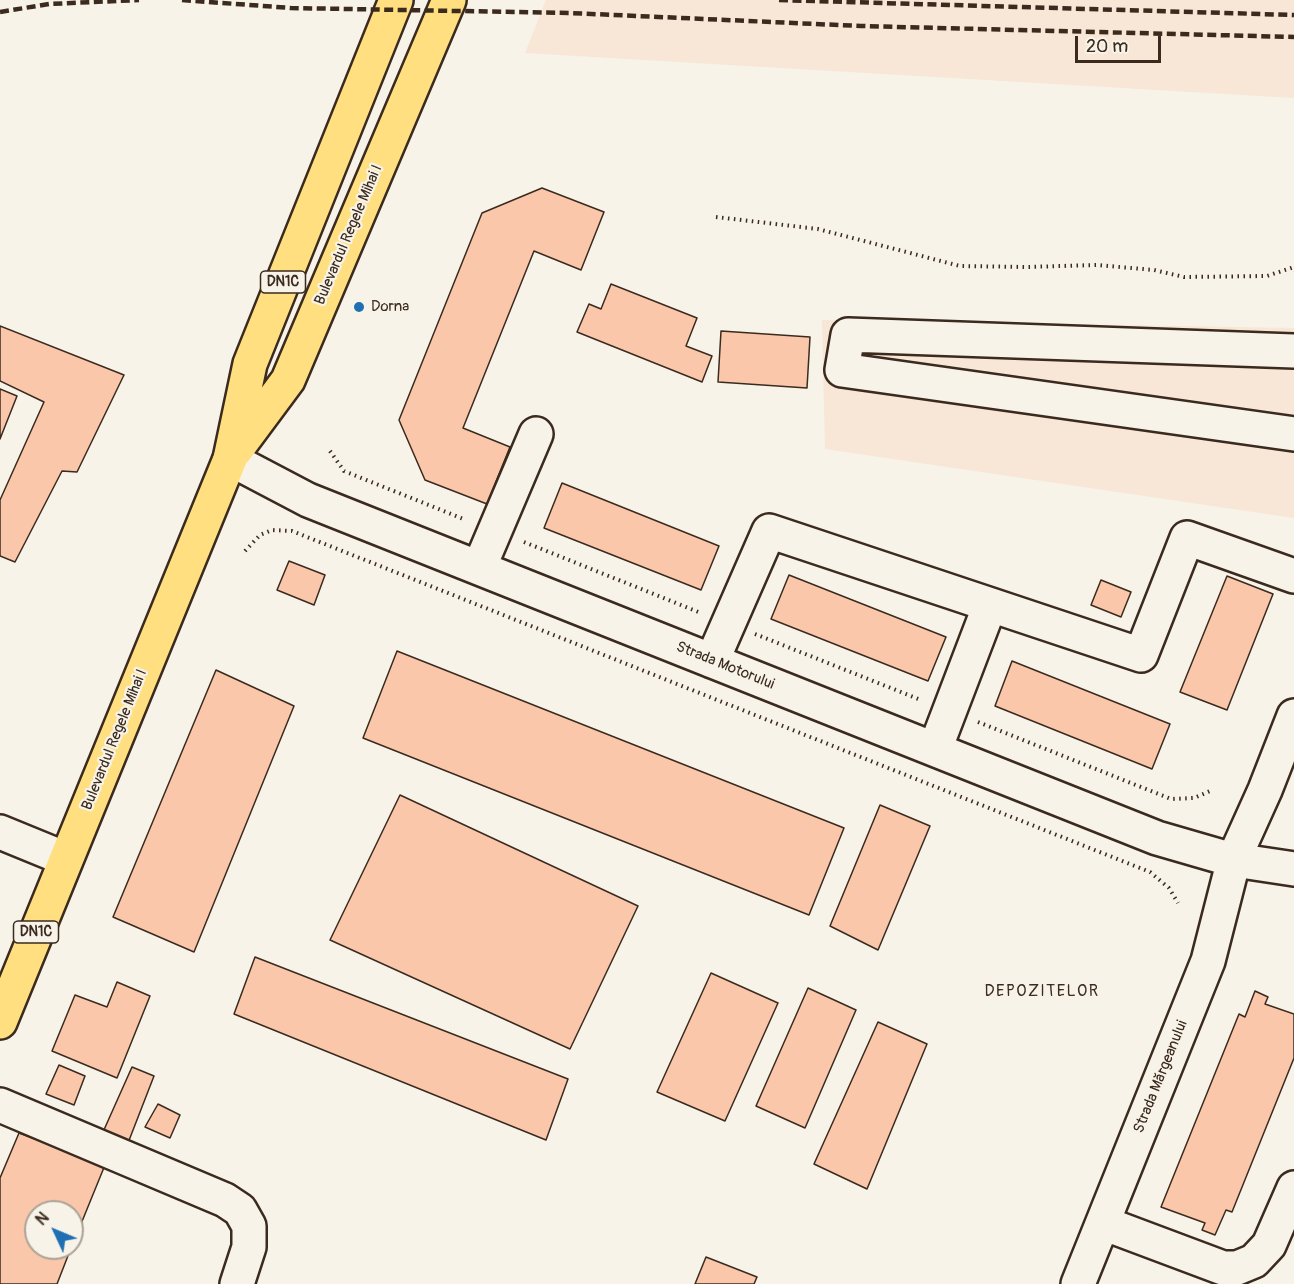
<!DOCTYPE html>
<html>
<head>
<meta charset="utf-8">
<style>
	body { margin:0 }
	#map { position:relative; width:1294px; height:1284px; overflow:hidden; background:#f7f3e8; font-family:Pangolin,sans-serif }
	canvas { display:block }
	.north { position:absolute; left:24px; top:1200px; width:60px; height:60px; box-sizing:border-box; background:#f7f3e8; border:2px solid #aca397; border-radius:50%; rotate:314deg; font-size:16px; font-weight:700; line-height:24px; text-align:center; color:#3b2a1e }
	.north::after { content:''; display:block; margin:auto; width:21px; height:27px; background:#1f6fb2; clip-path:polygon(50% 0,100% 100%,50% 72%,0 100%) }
	.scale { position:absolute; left:1075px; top:36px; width:86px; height:27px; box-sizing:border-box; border:3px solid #3b2a1e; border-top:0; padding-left:8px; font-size:18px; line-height:21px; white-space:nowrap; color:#3b2a1e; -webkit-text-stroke:4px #f7f3e8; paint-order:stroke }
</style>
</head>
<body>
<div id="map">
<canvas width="1294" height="1284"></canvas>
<div class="north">N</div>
<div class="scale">20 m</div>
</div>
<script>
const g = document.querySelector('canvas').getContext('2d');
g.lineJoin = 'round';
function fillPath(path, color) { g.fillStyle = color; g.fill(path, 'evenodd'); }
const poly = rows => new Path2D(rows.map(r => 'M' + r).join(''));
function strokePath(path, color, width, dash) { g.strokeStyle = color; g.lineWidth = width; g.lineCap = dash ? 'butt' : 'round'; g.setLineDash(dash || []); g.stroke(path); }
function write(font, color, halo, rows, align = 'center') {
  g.font = font + ' Pangolin,sans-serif'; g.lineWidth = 4.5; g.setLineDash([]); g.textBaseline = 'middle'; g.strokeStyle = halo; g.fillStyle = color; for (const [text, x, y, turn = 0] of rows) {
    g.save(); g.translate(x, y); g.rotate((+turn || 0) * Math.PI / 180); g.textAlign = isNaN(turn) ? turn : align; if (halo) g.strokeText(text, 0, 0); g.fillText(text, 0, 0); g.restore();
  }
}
fillPath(poly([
	[546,0,1294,0,1294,98,525,53],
	[822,320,1294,328,1294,518,825,449]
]), '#f8e6d6');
const building = poly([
	[542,188,604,212,581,270,534,251,463,428,510,447,487,504,425,480,399,420,482,213,542,188],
	[611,284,697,318,686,346,712,356,702,382,577,332,589,304,601,309,611,284],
	[0,326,124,375,77,472,62,471,15,562,0,556,0,500,44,402,0,381,0,326],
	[721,331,810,337,807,388,718,382,721,331],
	[0,389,17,396,0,439,0,389],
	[562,483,719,546,701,590,544,528,562,483],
	[289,561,325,575,314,605,277,590,289,561],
	[789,575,946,637,928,681,771,619,789,575],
	[1227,576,1273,594,1227,710,1180,692,1227,576],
	[1101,580,1131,592,1121,617,1091,605,1101,580],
	[397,651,844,828,809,915,363,738,397,651],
	[1012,661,1170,724,1152,769,995,706,1012,661],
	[216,670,294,706,194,952,113,917,216,670],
	[400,795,638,906,570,1049,330,940,400,795],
	[880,805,930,826,878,950,830,926,880,805],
	[255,957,568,1079,546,1140,234,1014,255,957],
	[711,973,778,1003,725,1121,657,1092,711,973],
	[117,982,150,996,117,1078,52,1051,75,995,107,1007,117,982],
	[808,988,856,1010,805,1128,756,1106,808,988],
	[1255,991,1268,997,1265,1004,1294,1014,1294,1058,1232,1212,1226,1210,1215,1235,1202,1230,1205,1223,1161,1207,1239,1014,1245,1017,1255,991],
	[878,1022,927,1044,867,1189,814,1164,878,1022],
	[59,1065,85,1076,74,1105,46,1094,59,1065],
	[132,1067,154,1076,128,1143,103,1132,132,1067],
	[158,1104,180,1115,170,1138,145,1127,158,1104],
	[19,1133,105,1165,72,1246,72,1212,36,1212,36,1248,71,1248,57,1284,0,1284,0,1178,19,1133],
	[706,1257,757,1277,754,1284,695,1284,706,1257]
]);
fillPath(building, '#fac7ab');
strokePath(building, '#3b2a1e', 1.5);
const minor = poly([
	[1294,351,848,335,842,370,1294,434],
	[230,459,308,500,1157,838,1226,858],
	[479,568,536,434],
	[712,661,769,531,1141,655,1187,538,1294,576],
	[935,749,990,605],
	[0,832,66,859],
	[1237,852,1265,790,1294,716],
	[1241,861,1294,869],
	[0,1105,225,1200,240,1210,249,1226,249,1247,237,1284],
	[1103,1223,1223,1268,1237,1268,1254,1261,1269,1245,1294,1188],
	[1078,1284,1208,961,1232,867]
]);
const major = poly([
	[236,450,288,380,449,0],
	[0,1022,230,459,250,364,396,0]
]);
strokePath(minor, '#3b2a1e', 38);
strokePath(major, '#3b2a1e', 38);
strokePath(poly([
	[716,217,818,229,960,266,1026,267,1097,265,1154,270,1184,277,1267,276,1294,267],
	[330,451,344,471,466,520],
	[524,542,701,613],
	[245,551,260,535,272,530,292,531,1150,872,1169,888,1178,903],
	[755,634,921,700],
	[978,722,1171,799,1194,798,1210,791]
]), '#3b2a1e', 4, [1.5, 4.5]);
strokePath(minor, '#f7f3e8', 33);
strokePath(major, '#ffdf80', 33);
strokePath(poly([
	[182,0,291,8,570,13,861,26,1294,37],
	[779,0,1294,15],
	[0,12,49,4,139,0]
]), '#3b2a1e', 4.5, [9, 4.5]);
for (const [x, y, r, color] of [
	[359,307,6,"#1f6fb2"]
]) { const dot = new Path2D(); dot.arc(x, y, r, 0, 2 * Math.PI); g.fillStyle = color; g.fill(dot); strokePath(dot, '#f7f3e8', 2); }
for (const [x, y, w] of [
	[283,282,45],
	[36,932,45]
]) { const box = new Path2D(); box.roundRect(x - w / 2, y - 11, w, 22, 4.5); g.fillStyle = '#f7f3e8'; g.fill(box); strokePath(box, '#3b2a1e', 1.5); }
write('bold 14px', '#3b2a1e', null, [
	["DN1C",283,282],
	["DN1C",36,932]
]);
write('15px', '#3b2a1e', '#f7f3e8', [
	["Bulevardul Regele Mihai I",349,235,-67],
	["Strada Motorului",725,666,22],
	["Bulevardul Regele Mihai I",115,740,-68],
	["Strada Mărgeanului",1161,1077,-68]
]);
write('15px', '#3b2a1e', '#f7f3e8', [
	["Dorna",371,307]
], 'left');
g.letterSpacing = '1.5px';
write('16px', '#3b2a1e', '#f7f3e8', [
	["DEPOZITELOR",1042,992]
]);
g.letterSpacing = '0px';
</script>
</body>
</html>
